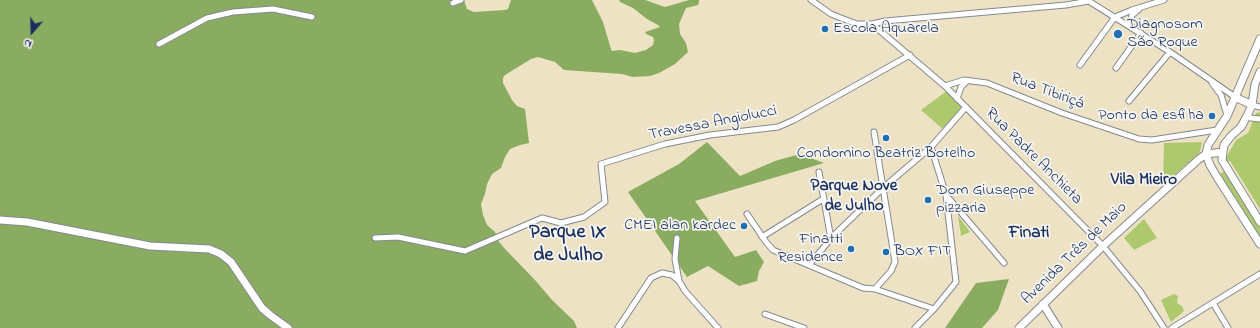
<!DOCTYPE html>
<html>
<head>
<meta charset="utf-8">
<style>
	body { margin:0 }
	#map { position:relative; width:1260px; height:328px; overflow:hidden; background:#eee2c5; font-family:"Indie Flower",sans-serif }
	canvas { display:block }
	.north { position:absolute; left:12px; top:12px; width:40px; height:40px; -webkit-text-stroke:3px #f6f6f2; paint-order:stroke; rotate:200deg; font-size:11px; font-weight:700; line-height:16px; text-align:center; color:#1b2f5e }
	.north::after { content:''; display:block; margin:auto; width:14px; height:18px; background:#1b2f5e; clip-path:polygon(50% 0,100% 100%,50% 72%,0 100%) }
</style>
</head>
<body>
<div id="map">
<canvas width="1260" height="328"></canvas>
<div class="north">N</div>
</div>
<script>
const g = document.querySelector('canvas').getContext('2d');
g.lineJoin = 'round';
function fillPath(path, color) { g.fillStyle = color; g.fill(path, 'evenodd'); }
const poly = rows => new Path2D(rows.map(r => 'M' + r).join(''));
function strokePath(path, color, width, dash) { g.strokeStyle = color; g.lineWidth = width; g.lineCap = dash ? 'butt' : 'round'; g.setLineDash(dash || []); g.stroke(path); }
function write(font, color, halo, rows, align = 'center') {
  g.font = font + ' "Indie Flower",sans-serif'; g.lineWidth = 3.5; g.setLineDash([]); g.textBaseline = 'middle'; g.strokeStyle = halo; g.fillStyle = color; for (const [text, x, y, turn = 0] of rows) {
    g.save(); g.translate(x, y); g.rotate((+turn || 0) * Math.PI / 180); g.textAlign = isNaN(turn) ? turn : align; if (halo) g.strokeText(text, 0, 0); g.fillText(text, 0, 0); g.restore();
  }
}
fillPath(poly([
	[948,90,966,107,945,131,921,110],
	[1260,112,1260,209,1230,161,1223,163,1236,140,1248,133,1256,113],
	[1202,142,1200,152,1163,185,1164,143],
	[1224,171,1260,227,1260,237,1220,174],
	[958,216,970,232,961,236],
	[1144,219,1157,238,1134,250,1124,238],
	[1174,294,1178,296,1177,303,1182,306,1184,311,1171,322,1161,300]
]), '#aec86d');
fillPath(poly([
	[0,0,464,0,467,9,474,12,505,10,508,9,511,0,592,0,603,22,611,49,612,51,620,50,635,53,646,50,653,45,654,40,653,37,646,34,645,32,660,27,658,25,647,19,633,8,620,2,619,0,645,0,665,7,689,0,699,0,699,2,698,5,686,8,679,24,680,34,686,43,688,52,675,64,659,73,650,76,633,77,622,74,564,70,555,62,538,57,531,59,505,75,503,78,503,83,512,100,517,106,525,109,529,143,520,145,510,149,505,157,501,168,492,174,487,184,485,194,481,204,483,215,487,225,495,232,499,242,506,250,535,280,552,300,574,321,577,328,0,328],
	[707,142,740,176,775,161,800,154,824,163,695,201,735,257,756,250,764,262,759,271,757,281,739,286,708,266,687,277,628,192,679,164],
	[1009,279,998,310,982,328,945,328,976,283]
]), '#8aac60');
const street = poly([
	[811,0,831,14,846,20,857,24,872,24,945,86,1103,246,1140,291,1164,328],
	[1087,0,1170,52,1235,97],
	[453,3,461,0],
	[872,24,885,21,1066,5,1089,1],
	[1133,27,1130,24,1131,19,1132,15,1139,9],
	[159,44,207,18,233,12,273,9,312,17],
	[1080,65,1115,17,1132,10,1164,0],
	[1116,68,1141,33],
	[1212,83,1221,95,1227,115],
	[945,86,964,80,987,83,1062,113,1139,139,1152,140,1217,130],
	[957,99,961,87,967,81],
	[1129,101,1170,52],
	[1252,105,1260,107],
	[1247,116,1251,118,1260,119],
	[874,132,895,262,891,271,875,289],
	[819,172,831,239],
	[946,195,1004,263],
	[747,214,766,242,773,250,863,288,875,289,934,309],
	[762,237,823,199],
	[375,238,398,237,465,251,542,218,561,223,584,217,605,202,601,164,665,144,710,135,778,127,794,120,910,55],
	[677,238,675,259,679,281],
	[809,265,833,236,884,187,931,147,966,107],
	[1213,303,1228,328],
	[765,314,804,328],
	[618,328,651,278,662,273,672,275,679,281,685,291,718,328],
	[915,328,934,309,956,282,946,195,931,147],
	[1172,328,1260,274]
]);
const secondary = poly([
	[1260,39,1227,116,1208,145,1206,154,1210,165,1217,177,1260,244],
	[1260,72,1255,84,1252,105,1247,116,1241,127,1231,136,1224,145,1222,160,1260,222],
	[1235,97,1252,105],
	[0,220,27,222,150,246,209,249,221,254,231,262,262,308,270,315,288,328],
	[1043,304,1058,328],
	[1019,328,1103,246,1199,159,1206,154,1223,152]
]);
strokePath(street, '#848892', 7);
strokePath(secondary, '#848892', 9);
strokePath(street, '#fff', 5);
strokePath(secondary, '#fff', 7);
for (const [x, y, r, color] of [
	[825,29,4,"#1f6fb2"],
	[1118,34,5,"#1f6fb2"],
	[1212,116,4,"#1f6fb2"],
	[886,138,4,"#1f6fb2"],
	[928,200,4,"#1f6fb2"],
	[744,226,4,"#1f6fb2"],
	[851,249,4,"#1f6fb2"],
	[886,252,4,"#1f6fb2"]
]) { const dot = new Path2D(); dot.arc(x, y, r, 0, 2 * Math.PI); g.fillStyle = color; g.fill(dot); strokePath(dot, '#f6f6f2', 1.5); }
write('16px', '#1b2f5e', '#f6f6f2', [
	["Diagnosom",1127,25],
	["São Roque",1127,43],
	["Escola Aquarela",833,29],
	["Ponto da esfiha",1204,116,"right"],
	["Condomino Beatriz Botelho",886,154,"center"],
	["Dom Giuseppe",936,191],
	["pizzaria",936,209],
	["CMEI alan kardec",736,226,"right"],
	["Finatti",843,240,"right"],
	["Residence",843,258,"right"],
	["BOX FIT",894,252]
], 'left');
write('16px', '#1b2f5e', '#f6f6f2', [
	["Rua Tibiriçá",1047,92,21],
	["Travessa Angiolucci",713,124,-11],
	["Rua Padre Anchieta",1033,157,45],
	["Avenida Três de Maio",1075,254,-44]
]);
write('bold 17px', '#1b2f5e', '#f6f6f2', [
	["Vila Mieiro",1144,181],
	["Parque Nove",854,187],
	["de Julho",854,207],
	["Finati",1029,234]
]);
write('bold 20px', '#1b2f5e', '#f6f6f2', [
	["Parque IX",568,234],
	["de Julho",568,257]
]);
</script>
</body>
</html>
